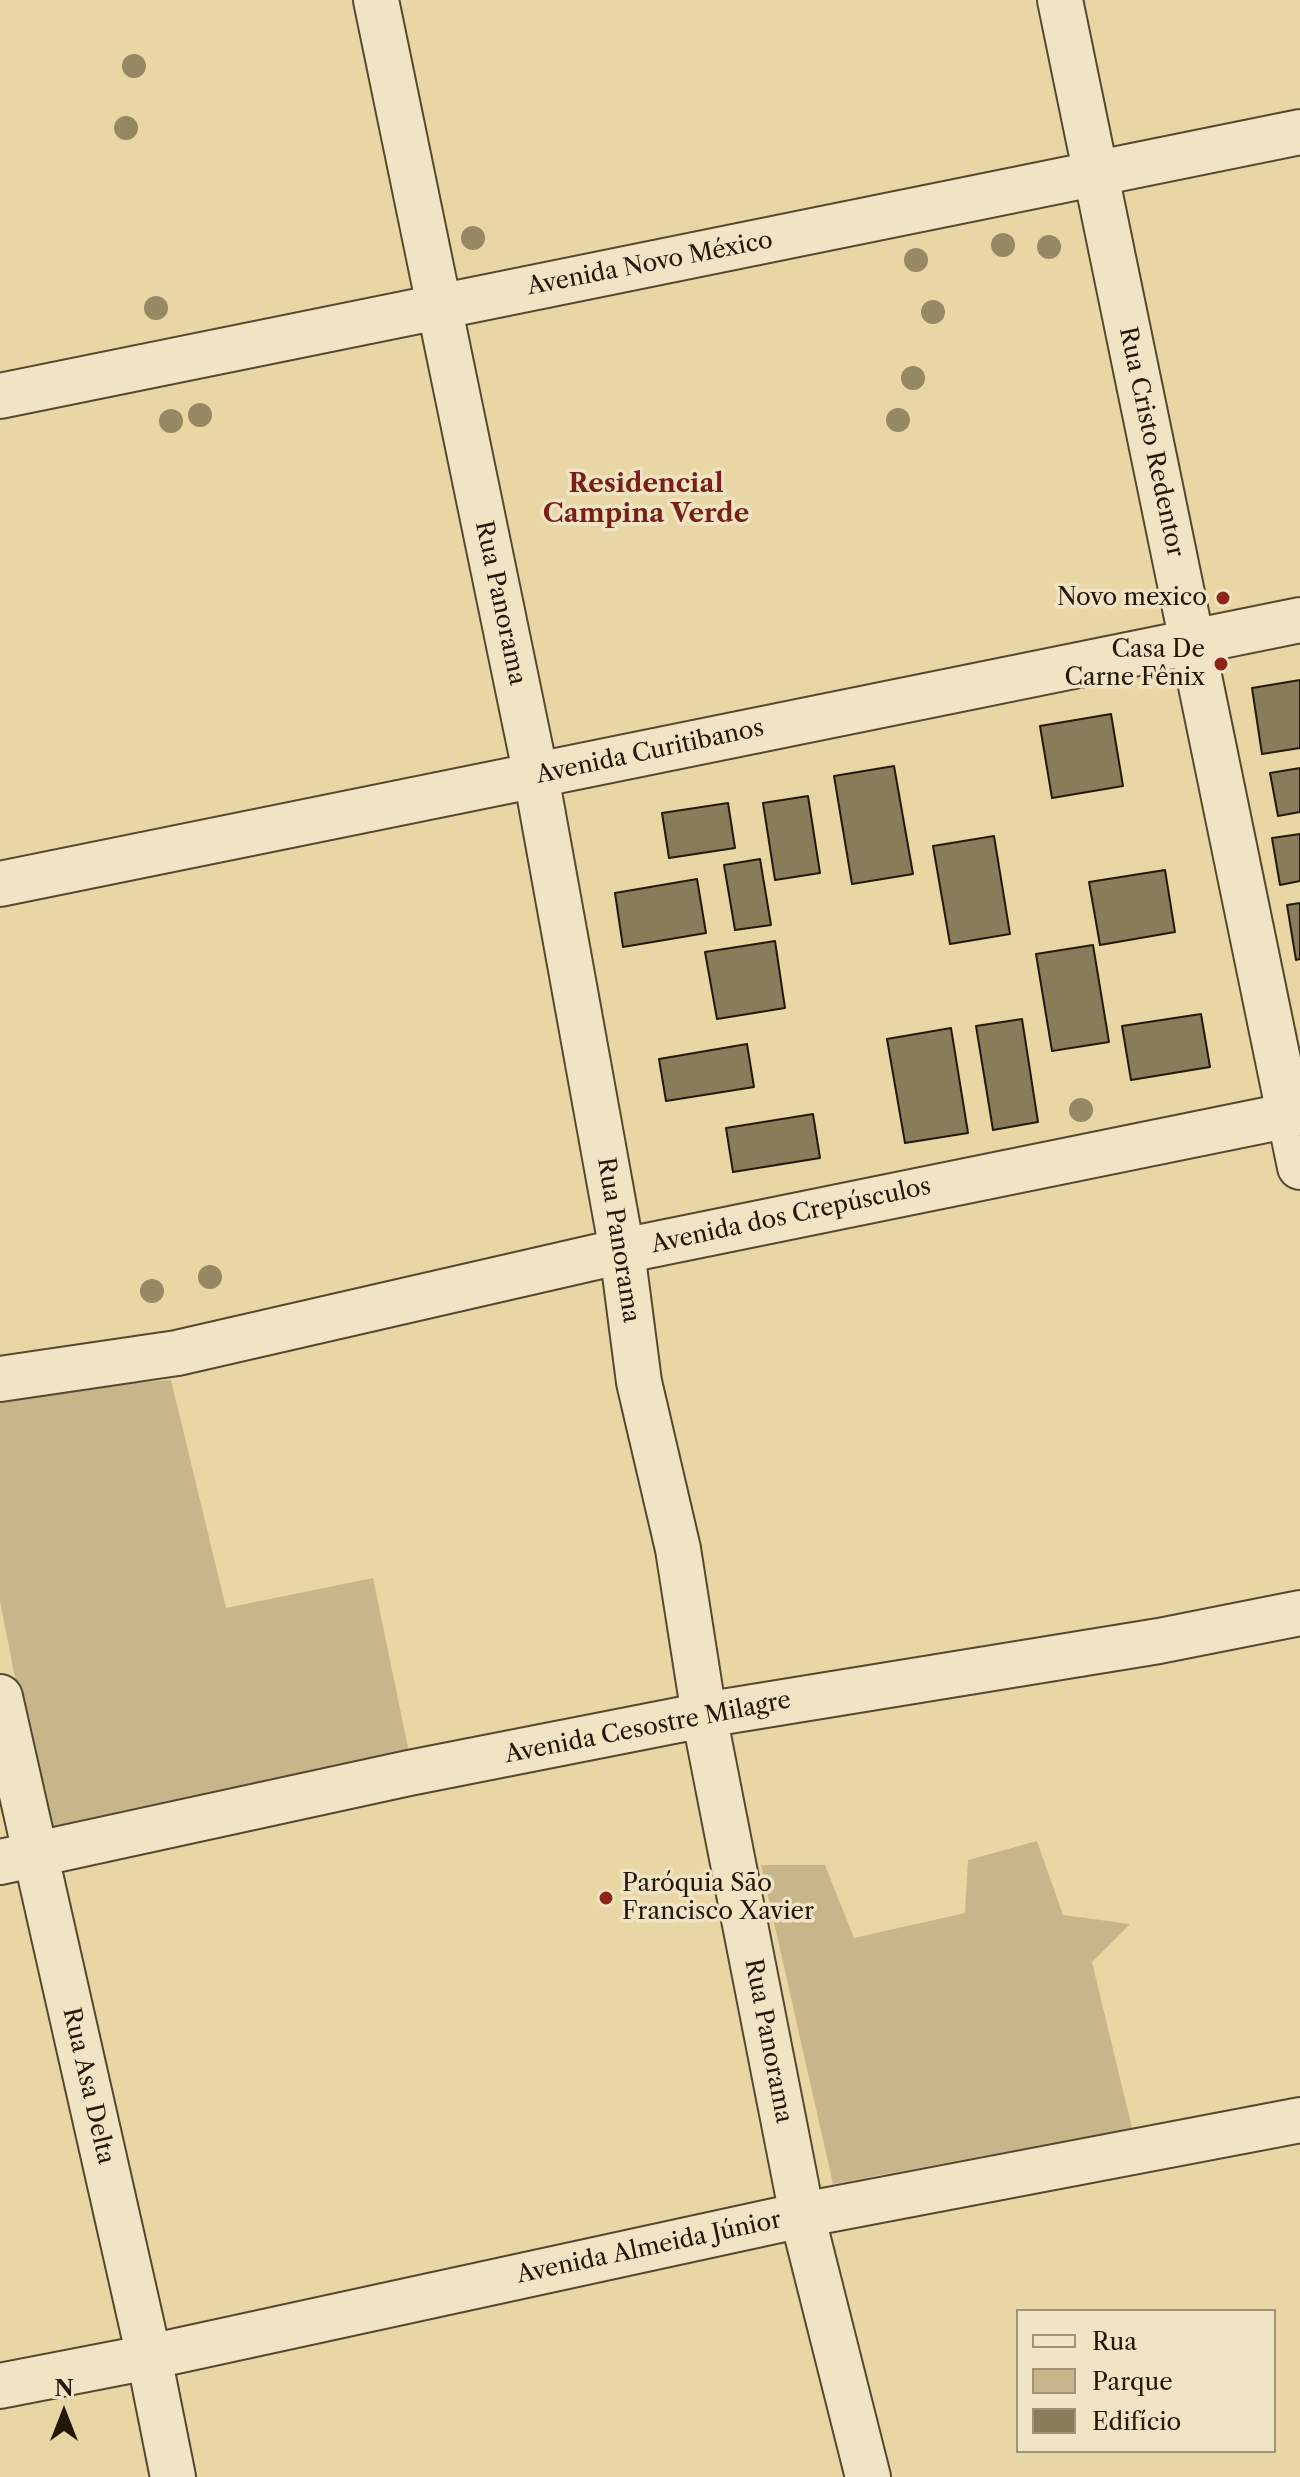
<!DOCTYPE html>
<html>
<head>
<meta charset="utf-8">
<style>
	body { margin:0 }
	#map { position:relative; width:1300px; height:2477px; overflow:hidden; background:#e8d6a4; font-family:"Libre Caslon Text",serif }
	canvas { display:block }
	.legend { position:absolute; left:1016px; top:2309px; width:260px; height:144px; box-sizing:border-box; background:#f0e4c4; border:2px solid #9e9379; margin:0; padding:10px 14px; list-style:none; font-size:24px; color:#241909 }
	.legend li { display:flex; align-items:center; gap:16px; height:40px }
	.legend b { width:40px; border:2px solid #9e9379 }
	.north { position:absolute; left:24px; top:2373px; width:80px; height:80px; -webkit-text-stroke:6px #f0e4c4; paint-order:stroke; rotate:0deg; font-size:22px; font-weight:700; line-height:32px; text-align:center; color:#241909 }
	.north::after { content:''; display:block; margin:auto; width:28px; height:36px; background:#241909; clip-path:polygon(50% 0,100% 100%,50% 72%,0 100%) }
</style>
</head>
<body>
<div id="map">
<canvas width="1300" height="2477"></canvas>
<ul class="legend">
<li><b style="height:10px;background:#f0e4c4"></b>Rua</li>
<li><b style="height:22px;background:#c7b68a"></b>Parque</li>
<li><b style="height:22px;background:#8a7b5a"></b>Edifício</li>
</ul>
<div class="north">N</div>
</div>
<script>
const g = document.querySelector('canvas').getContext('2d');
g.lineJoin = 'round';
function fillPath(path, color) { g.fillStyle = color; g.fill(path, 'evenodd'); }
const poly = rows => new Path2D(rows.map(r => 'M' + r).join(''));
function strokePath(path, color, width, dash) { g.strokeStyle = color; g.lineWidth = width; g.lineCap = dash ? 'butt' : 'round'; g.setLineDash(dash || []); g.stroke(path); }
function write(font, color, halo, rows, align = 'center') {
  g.font = font + ' "Libre Caslon Text",serif'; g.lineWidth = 7; g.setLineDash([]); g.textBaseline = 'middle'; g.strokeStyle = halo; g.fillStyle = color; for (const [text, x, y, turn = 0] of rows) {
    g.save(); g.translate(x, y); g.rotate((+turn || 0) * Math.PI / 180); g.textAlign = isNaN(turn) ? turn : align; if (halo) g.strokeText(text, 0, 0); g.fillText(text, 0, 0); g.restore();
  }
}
fillPath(poly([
	[171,1380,226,1608,373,1578,417,1791,52,1866,0,1601,0,1395],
	[1037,1841,1063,1915,1130,1924,1092,1962,1132,2128,833,2184,761,1865,825,1865,854,1938,965,1913,968,1860]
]), '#c7b68a');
const building = poly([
	[1300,680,1300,748,1262,754,1252,688,1300,680],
	[1111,714,1123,786,1052,798,1040,726,1111,714],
	[894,766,913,874,852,884,834,776,894,766],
	[1300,768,1300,812,1278,816,1270,773,1300,768],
	[808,796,820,873,775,880,763,803,808,796],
	[728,803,735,848,669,858,662,813,728,803],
	[1300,834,1300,881,1280,885,1272,838,1300,834],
	[994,836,1010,934,950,944,933,846,994,836],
	[760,859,771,925,735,930,724,865,760,859],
	[1165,870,1175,932,1100,945,1089,882,1165,870],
	[697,879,706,933,623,947,615,893,697,879],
	[1300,903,1300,959,1296,960,1287,905,1300,903],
	[775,941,785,1008,717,1019,705,952,775,941],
	[1093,945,1109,1042,1052,1051,1036,954,1093,945],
	[1201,1014,1210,1067,1131,1080,1122,1026,1201,1014],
	[1022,1019,1038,1122,993,1130,976,1026,1022,1019],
	[951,1028,968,1133,905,1143,887,1039,951,1028],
	[747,1044,754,1087,666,1101,659,1059,747,1044],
	[813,1114,820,1158,733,1172,726,1128,813,1114]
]);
fillPath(building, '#8a7b5a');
strokePath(building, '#241909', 2);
const minor = poly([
	[376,0,536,776,622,1251,639,1382,678,1549,704,1715,802,2215,868,2477],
	[1060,0,1300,1167],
	[0,396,1300,132],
	[0,884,1300,620],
	[0,1379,177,1353,622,1251,1300,1113],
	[0,1697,149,2357,173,2477],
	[0,1862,409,1773,704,1715,1159,1641,1300,1613],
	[0,2386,149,2357,802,2215,1300,2120]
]);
strokePath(minor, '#554830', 48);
strokePath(minor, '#f0e4c4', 44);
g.fillStyle = '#978864';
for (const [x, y] of [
	[134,66],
	[126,128],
	[473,238],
	[1003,245],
	[1049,247],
	[916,260],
	[156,308],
	[933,312],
	[913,378],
	[200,415],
	[898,420],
	[171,421],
	[1081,1110],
	[210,1277],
	[152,1291]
]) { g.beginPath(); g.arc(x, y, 12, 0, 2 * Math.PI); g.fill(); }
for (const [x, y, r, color] of [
	[1223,598,8,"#8f2418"],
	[1221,664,8,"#8f2418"],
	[606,1898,8,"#8f2418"]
]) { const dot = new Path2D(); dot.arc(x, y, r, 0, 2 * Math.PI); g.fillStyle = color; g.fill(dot); strokePath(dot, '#f0e4c4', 3); }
write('24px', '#241909', '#f0e4c4', [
	["Avenida Novo México",650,264,-11],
	["Rua Cristo Redentor",1151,442,78],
	["Rua Panorama",500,603,78],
	["Avenida Curitibanos",650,752,-12],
	["Avenida dos Crepúsculos",791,1216,-12],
	["Rua Panorama",618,1240,81],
	["Avenida Cesostre Milagre",648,1728,-11],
	["Rua Panorama",768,2041,79],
	["Rua Asa Delta",88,2086,77],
	["Avenida Almeida Júnior",649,2248,-12]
]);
write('24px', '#241909', '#f0e4c4', [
	["Novo mexico",1207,598],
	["Casa De",1205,650],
	["Carne Fênix",1205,678],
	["Paróquia São",622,1884,"left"],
	["Francisco Xavier",622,1912,"left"]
], 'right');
write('bold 26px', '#7a1f14', '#f0e4c4', [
	["Residencial",646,484],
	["Campina Verde",646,514]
]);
</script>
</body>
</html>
